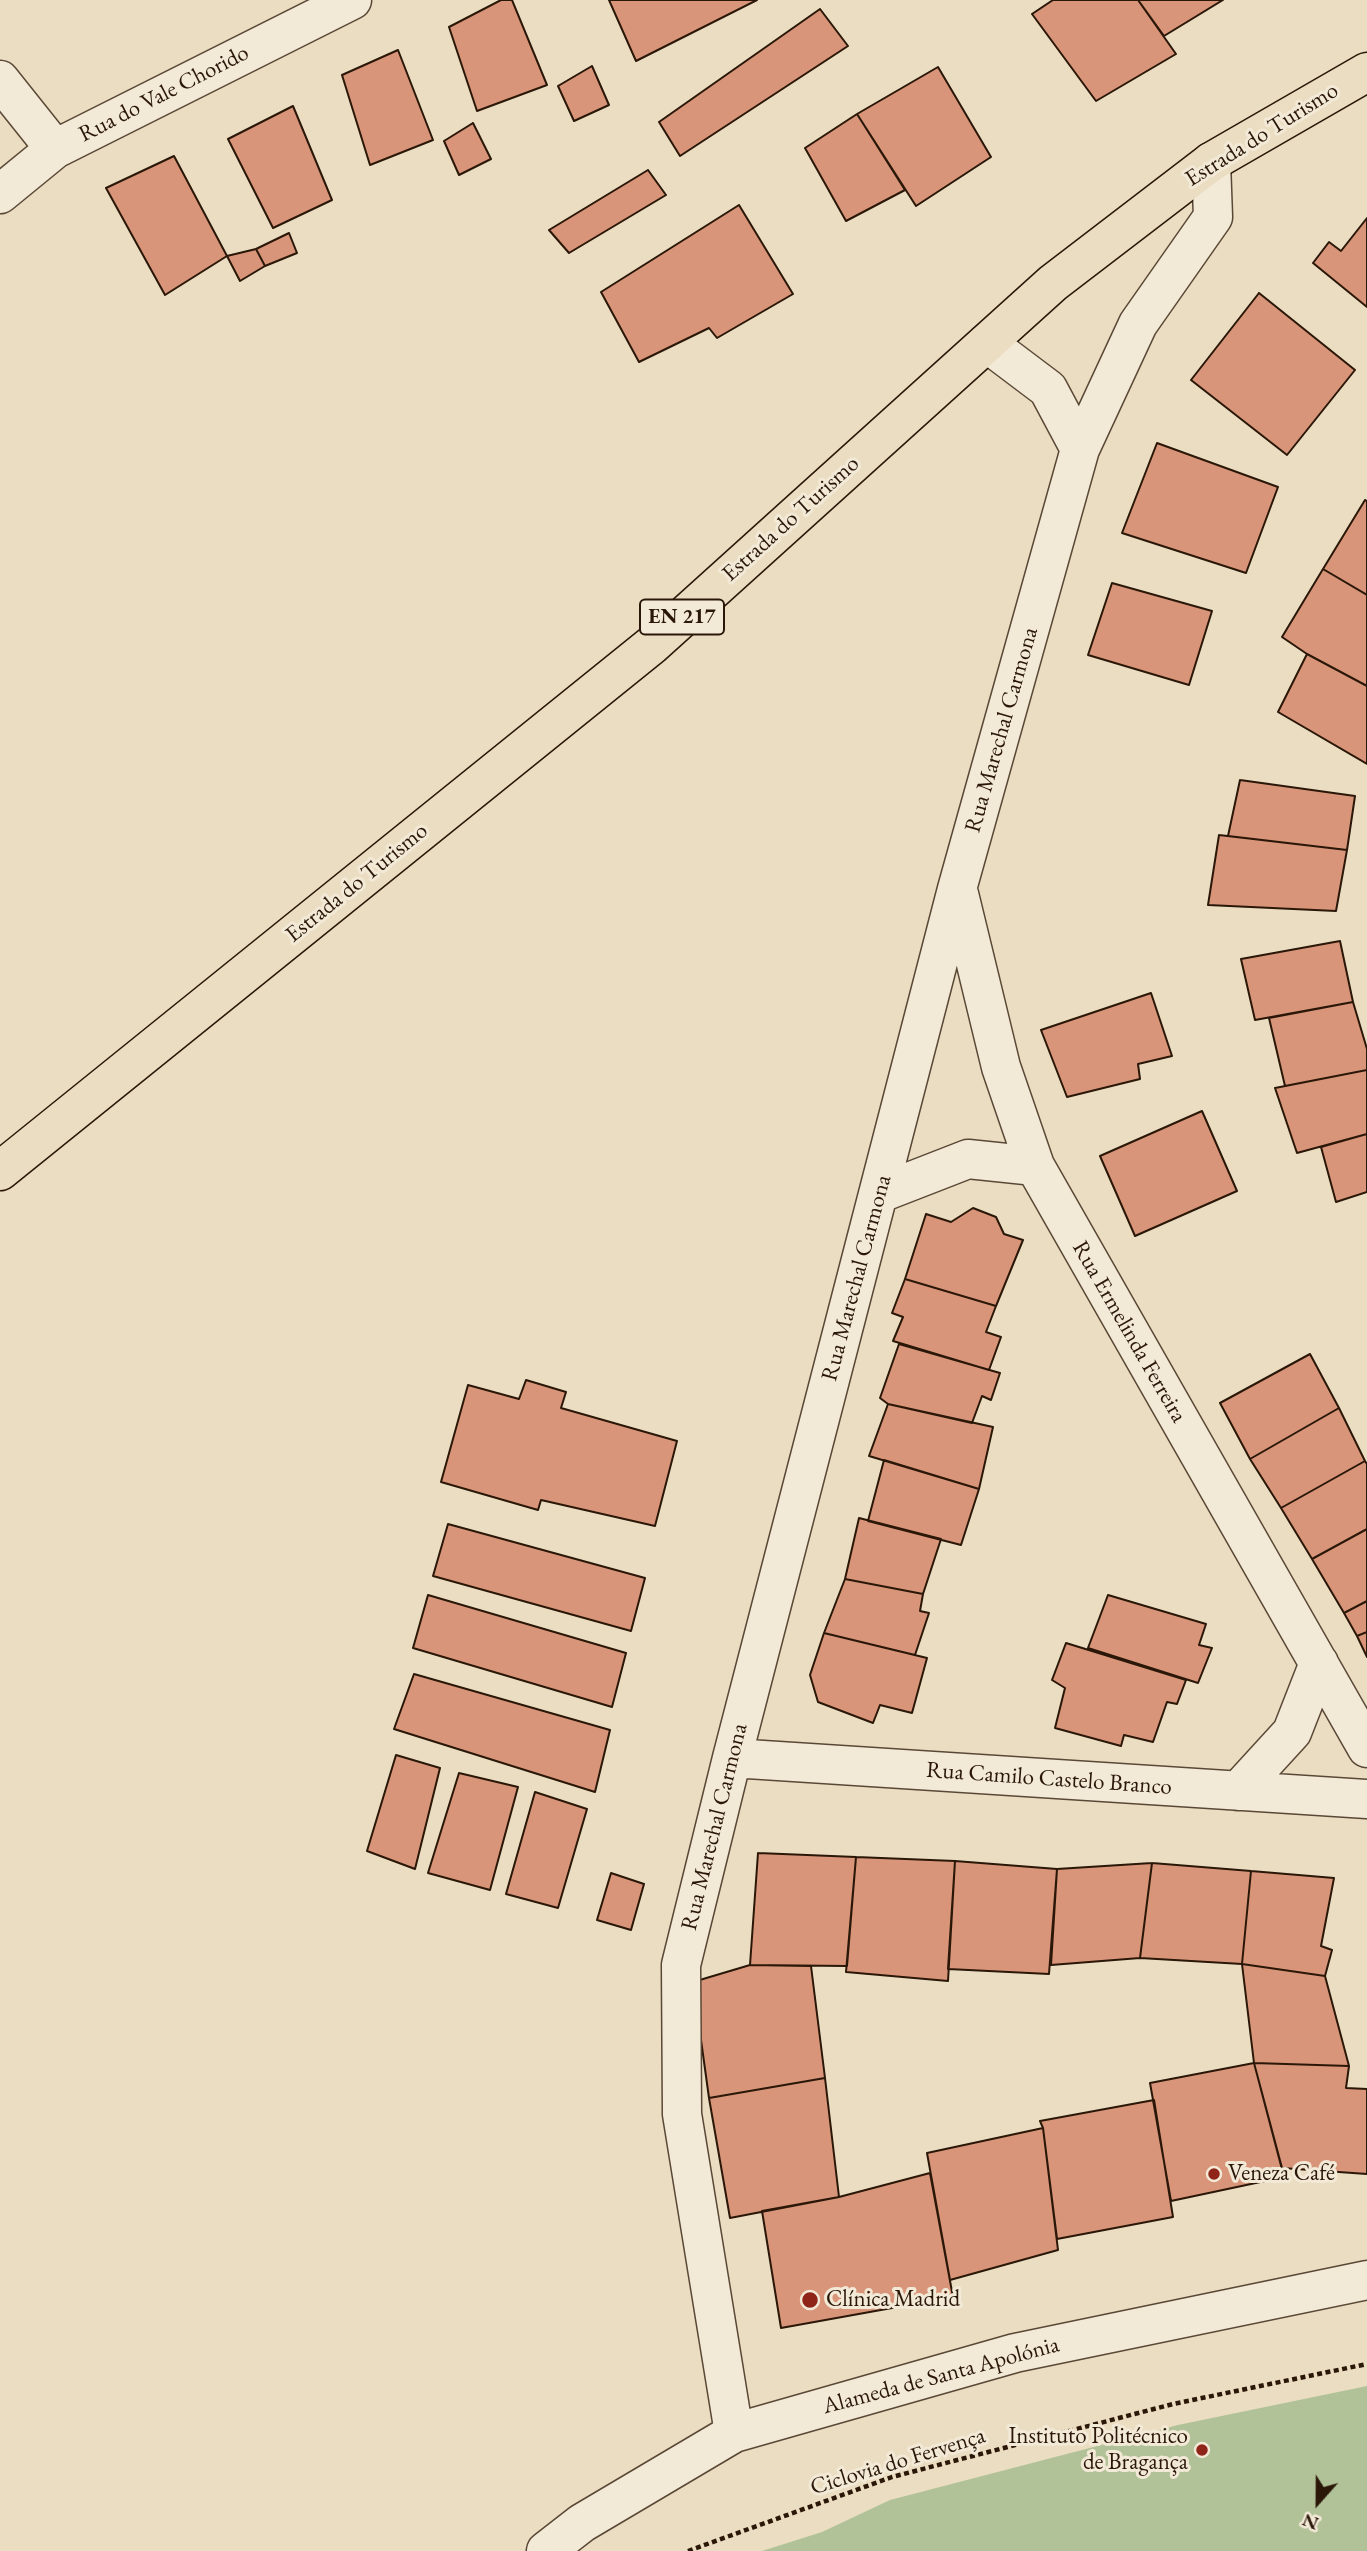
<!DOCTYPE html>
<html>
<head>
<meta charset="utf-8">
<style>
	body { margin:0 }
	#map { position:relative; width:1367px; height:2551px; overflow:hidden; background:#ebddc1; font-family:"EB Garamond",serif }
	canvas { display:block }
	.north { position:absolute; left:1283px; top:2467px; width:70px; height:70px; -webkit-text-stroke:5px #f2e9d7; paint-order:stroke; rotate:201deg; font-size:19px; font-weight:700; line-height:28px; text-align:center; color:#2a1708 }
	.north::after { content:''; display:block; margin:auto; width:24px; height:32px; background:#2a1708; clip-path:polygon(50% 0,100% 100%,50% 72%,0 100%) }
</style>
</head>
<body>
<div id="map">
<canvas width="1367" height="2551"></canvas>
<div class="north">N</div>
</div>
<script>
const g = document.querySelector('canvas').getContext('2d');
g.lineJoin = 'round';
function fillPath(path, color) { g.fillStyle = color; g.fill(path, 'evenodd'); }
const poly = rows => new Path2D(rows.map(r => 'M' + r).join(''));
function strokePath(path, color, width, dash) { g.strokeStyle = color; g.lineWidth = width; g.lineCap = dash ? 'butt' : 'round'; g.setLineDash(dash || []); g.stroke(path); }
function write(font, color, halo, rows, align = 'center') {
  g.font = font + ' "EB Garamond",serif'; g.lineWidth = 6; g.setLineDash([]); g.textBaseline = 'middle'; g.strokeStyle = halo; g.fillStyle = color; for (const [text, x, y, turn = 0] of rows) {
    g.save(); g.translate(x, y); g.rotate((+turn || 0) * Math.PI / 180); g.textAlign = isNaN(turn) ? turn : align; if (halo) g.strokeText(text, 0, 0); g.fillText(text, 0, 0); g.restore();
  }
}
fillPath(poly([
	[1367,2386,1367,2551,762,2551,822,2532,890,2500,1178,2425]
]), '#b1c298');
const building = poly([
	[501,0,512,0,547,85,477,111,449,27,501,0],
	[609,0,757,0,636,61,609,0],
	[1053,0,1138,0,1176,54,1096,101,1032,14,1053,0],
	[1138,0,1223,0,1164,36,1138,0],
	[820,9,848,46,680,156,659,122,820,9],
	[398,50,433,140,370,165,342,75,398,50],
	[592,66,609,105,574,121,558,86,592,66],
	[938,67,991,157,916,206,857,114,938,67],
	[293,106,332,200,273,228,228,139,293,106],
	[857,114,905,190,846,221,805,148,857,114],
	[473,123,491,159,459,175,444,141,473,123],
	[174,156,227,256,165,295,106,188,174,156],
	[648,170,666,195,569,253,549,230,648,170],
	[739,205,793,294,717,338,709,328,639,362,601,292,739,205],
	[1367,218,1367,307,1313,263,1329,242,1341,251,1367,218],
	[289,233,297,253,265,266,256,249,289,233],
	[256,249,265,266,240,281,227,256,256,249],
	[1259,293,1355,370,1287,455,1191,380,1259,293],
	[1157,443,1278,487,1246,573,1122,533,1157,443],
	[1365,500,1367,501,1367,595,1323,569,1365,500],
	[1323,569,1367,595,1367,686,1307,654,1282,637,1323,569],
	[1112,583,1212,611,1189,685,1088,655,1112,583],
	[1307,654,1367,686,1367,764,1278,712,1307,654],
	[1240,780,1355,796,1347,850,1228,836,1240,780],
	[1219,835,1347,850,1336,911,1208,905,1219,835],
	[1340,941,1353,1002,1255,1020,1241,959,1340,941],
	[1151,993,1172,1056,1138,1064,1140,1079,1067,1097,1041,1030,1151,993],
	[1353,1002,1367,1049,1367,1070,1285,1086,1269,1018,1353,1002],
	[1367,1070,1367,1134,1297,1153,1275,1088,1367,1070],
	[1202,1111,1237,1191,1135,1236,1100,1156,1202,1111],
	[1367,1134,1367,1192,1336,1202,1321,1147,1367,1134],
	[973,1208,996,1217,1004,1234,1023,1240,996,1306,905,1279,926,1214,951,1222,973,1208],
	[905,1279,996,1306,986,1332,1001,1337,989,1370,893,1341,903,1317,892,1313,905,1279],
	[899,1344,1000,1373,991,1400,982,1396,972,1423,888,1404,880,1398,899,1344],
	[1310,1354,1339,1408,1250,1459,1220,1403,1310,1354],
	[526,1380,566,1392,561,1408,677,1441,655,1526,541,1500,538,1510,441,1482,468,1385,519,1399,526,1380],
	[888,1404,993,1427,979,1489,869,1456,888,1404],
	[1339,1408,1365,1461,1281,1508,1250,1459,1339,1408],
	[884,1460,979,1489,961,1545,868,1521,884,1460],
	[1365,1461,1367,1464,1367,1529,1312,1559,1281,1508,1365,1461],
	[859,1518,941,1539,923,1594,845,1579,859,1518],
	[448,1524,645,1578,631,1631,433,1576,448,1524],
	[1367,1529,1367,1601,1344,1613,1312,1559,1367,1529],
	[845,1579,923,1594,920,1611,929,1613,915,1655,824,1633,845,1579],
	[428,1595,626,1653,612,1707,413,1648,428,1595],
	[1108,1595,1206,1624,1199,1645,1212,1648,1198,1683,1088,1648,1108,1595],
	[1367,1601,1367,1632,1357,1636,1344,1613,1367,1601],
	[1367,1632,1367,1657,1357,1636,1367,1632],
	[824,1633,927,1658,912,1713,880,1705,873,1723,818,1702,810,1675,824,1633],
	[1066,1643,1186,1680,1177,1704,1167,1702,1153,1742,1124,1735,1121,1746,1055,1728,1065,1688,1052,1680,1066,1643],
	[414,1674,610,1730,595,1792,394,1729,414,1674],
	[396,1755,440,1768,415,1869,367,1851,396,1755],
	[459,1773,518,1787,490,1890,428,1873,459,1773],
	[535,1792,587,1809,558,1908,506,1894,535,1792],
	[758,1853,856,1857,847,1966,750,1965,758,1853],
	[856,1857,955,1861,948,1981,846,1972,856,1857],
	[955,1861,1057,1869,1049,1974,948,1969,955,1861],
	[1152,1863,1251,1871,1242,1964,1140,1958,1152,1863],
	[1152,1863,1140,1958,1051,1965,1057,1869,1152,1863],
	[1251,1871,1334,1878,1321,1946,1332,1950,1325,1976,1242,1964,1251,1871],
	[611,1873,644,1884,631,1930,597,1920,611,1873],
	[1242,1964,1325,1976,1349,2066,1254,2063,1242,1964],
	[750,1965,811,1966,825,2078,709,2098,693,1982,750,1965],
	[1254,2063,1284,2177,1171,2201,1150,2083,1254,2063],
	[1254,2063,1349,2066,1346,2088,1367,2089,1367,2174,1282,2168,1254,2063],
	[825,2078,839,2197,730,2218,709,2098,825,2078],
	[1154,2100,1173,2217,1057,2239,1043,2128,1040,2121,1154,2100],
	[1043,2128,1058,2250,950,2280,927,2153,1043,2128],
	[930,2173,953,2297,781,2328,762,2211,839,2197,930,2173]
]);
fillPath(building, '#d89579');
strokePath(building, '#2a1708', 2);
const minor = poly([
	[0,80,55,149,352,0],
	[0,194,55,149],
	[987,343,1048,389,1080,449],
	[959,894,1001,1067,1035,1166,1367,1748],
	[878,1194,968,1159,1035,1166],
	[732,1758,1367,1799],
	[1238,1791,1292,1732,1319,1663],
	[734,2433,682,2114,681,1965,732,1758,957,889,1080,449,1138,324,1213,217,1211,162],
	[546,2551,582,2523,734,2433,1015,2353,1367,2280]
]);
const major = poly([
	[0,1171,652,645,1053,283,1211,162,1367,72]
]);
strokePath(minor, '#5a4836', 41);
strokePath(major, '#2a1708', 41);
strokePath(poly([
	[688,2551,892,2477,1173,2404,1367,2364]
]), '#2a1708', 4.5, [5, 3.5]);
strokePath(minor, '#f2e9d7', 38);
strokePath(major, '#ebddc1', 38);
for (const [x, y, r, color] of [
	[1214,2174,7,"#8f2418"],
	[810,2300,9,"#8f2418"],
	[1202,2450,7,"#8f2418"]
]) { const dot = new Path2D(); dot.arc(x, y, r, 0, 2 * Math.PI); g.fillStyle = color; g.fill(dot); strokePath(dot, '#f2e9d7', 2.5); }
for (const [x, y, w] of [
	[682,617,84]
]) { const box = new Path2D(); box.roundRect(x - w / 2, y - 17.5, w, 35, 5); g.fillStyle = '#f2e9d7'; g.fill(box); strokePath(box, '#2a1708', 2); }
write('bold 21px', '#2a1708', null, [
	["EN 217",682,617]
]);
write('23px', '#2a1708', '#f2e9d7', [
	["Rua do Vale Chorido",164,94,-27],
	["Estrada do Turismo",1262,135,-32],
	["Estrada do Turismo",791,519,-42],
	["Rua Marechal Carmona",1002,730,-74],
	["Estrada do Turismo",357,883,-39],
	["Rua Marechal Carmona",857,1278,-75],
	["Rua Ermelinda Ferreira",1129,1332,60],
	["Rua Camilo Castelo Branco",1049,1779,4],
	["Rua Marechal Carmona",715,1827,-76],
	["Alameda de Santa Apolónia",941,2376,-15],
	["Ciclovia do Fervença",898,2462,-17]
]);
write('23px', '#2a1708', '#f2e9d7', [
	["Veneza Café",1228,2174],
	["Clínica Madrid",826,2300],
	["Instituto Politécnico",1188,2437,"right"],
	["de Bragança",1188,2463,"right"]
], 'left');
</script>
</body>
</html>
